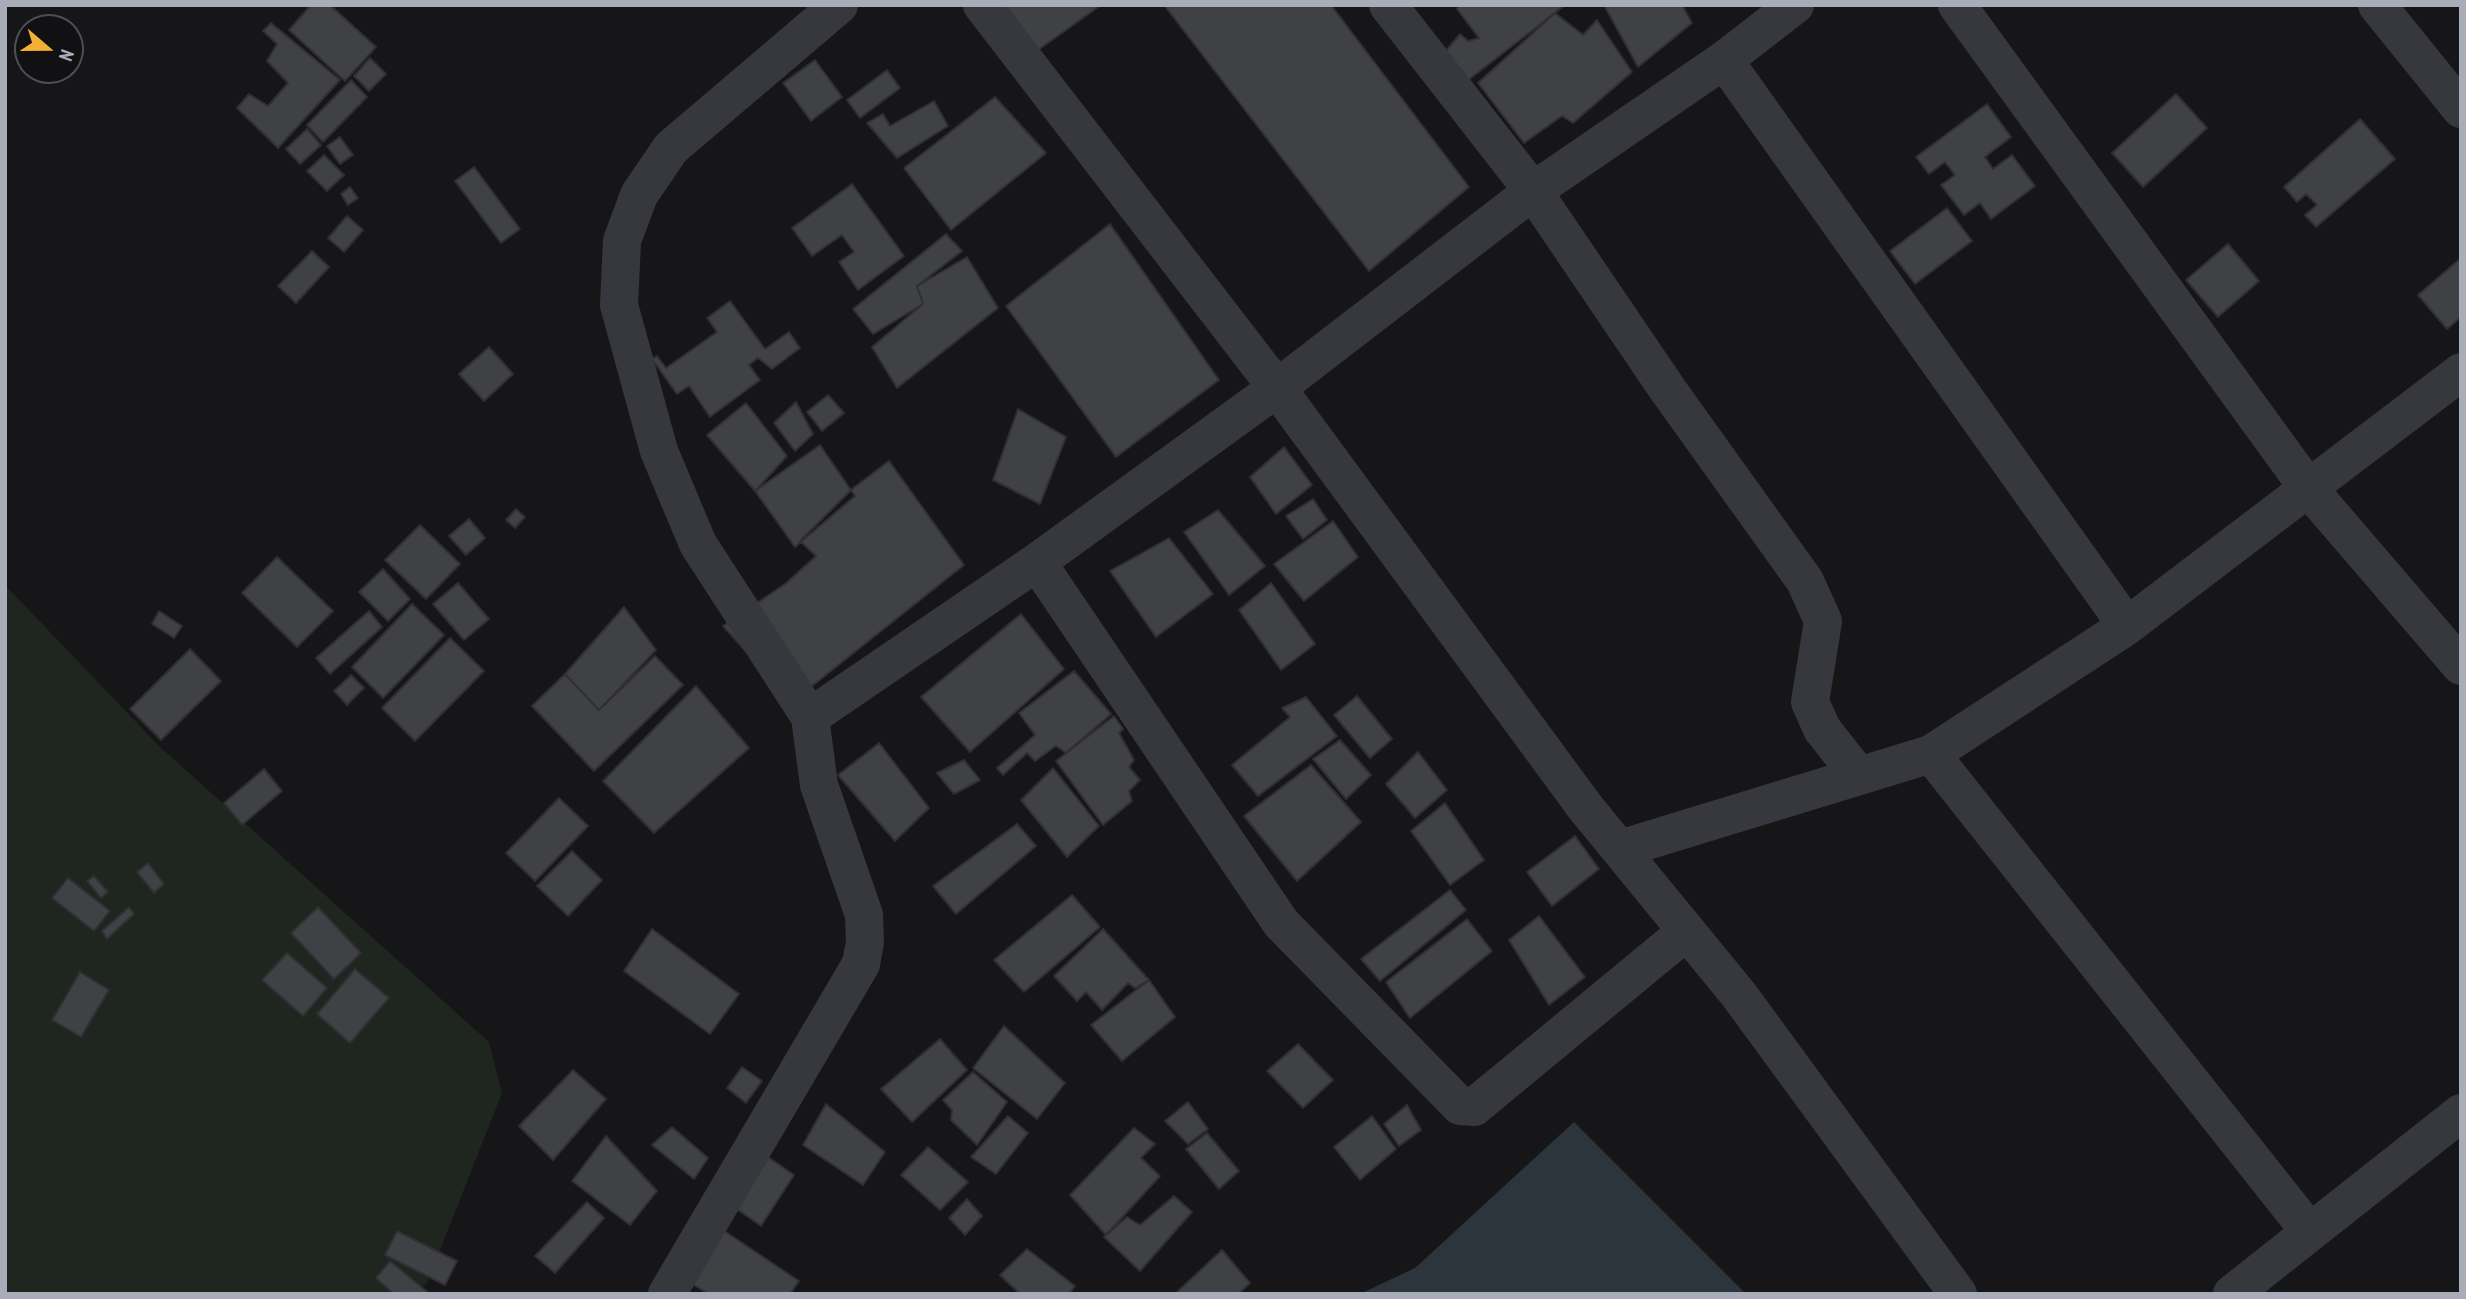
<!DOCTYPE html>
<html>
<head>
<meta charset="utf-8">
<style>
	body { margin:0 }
	#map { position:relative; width:2466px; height:1299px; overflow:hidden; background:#161618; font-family:"PT Sans Narrow",sans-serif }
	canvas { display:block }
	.frame { position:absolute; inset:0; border:7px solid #a8adb8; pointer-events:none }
	.north { position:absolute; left:14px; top:14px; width:70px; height:70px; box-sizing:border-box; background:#111113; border:2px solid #4d4f55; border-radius:50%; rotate:110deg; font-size:19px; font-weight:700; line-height:28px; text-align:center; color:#a8adb8 }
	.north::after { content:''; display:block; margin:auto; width:24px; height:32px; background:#f2b134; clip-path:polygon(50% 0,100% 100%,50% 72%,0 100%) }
</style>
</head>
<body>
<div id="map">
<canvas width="2466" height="1299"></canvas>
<div class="frame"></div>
<div class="north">N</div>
</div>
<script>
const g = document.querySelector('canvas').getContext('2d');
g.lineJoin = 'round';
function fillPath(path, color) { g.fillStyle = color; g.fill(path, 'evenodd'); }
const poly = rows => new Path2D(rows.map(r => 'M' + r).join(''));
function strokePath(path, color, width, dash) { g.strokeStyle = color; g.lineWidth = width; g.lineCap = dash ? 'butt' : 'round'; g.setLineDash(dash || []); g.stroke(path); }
fillPath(poly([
	[5,585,160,747,489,1042,502,1093,427,1283,411,1294,5,1294]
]), '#1e261f');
fillPath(poly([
	[1574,1122,1746,1294,1360,1294,1415,1268]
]), '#2c353c');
const building = poly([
	[311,5,330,5,376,47,345,81,289,30,311,5],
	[1003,5,1101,5,1034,53,1003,5],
	[1164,5,1331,5,1469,187,1369,271,1164,5],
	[1459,5,1565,5,1467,81,1445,52,1460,34,1468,41,1479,38,1457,9,1459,5],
	[1604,5,1682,5,1692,23,1638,67,1604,5],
	[1555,13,1583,35,1597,20,1632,72,1573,123,1562,116,1524,143,1478,83,1555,13],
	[271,23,340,80,278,148,237,108,249,94,268,106,288,83,267,61,277,44,263,31,271,23],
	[370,58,386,74,369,91,354,76,370,58],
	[815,60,842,97,811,121,783,83,815,60],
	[887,70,900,88,860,118,847,100,887,70],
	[351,80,367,97,323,142,307,125,351,80],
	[2176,94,2207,128,2143,187,2112,153,2176,94],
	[995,97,1046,153,951,230,904,168,995,97],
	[934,101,948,126,897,158,867,123,883,114,890,126,934,101],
	[1987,104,2011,137,1985,157,1993,169,2012,155,2035,186,1991,219,1980,203,1964,215,1941,185,1955,175,1945,162,1929,174,1916,157,1987,104],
	[2360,119,2395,159,2316,227,2305,215,2317,205,2306,194,2297,202,2284,187,2360,119],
	[307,129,321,145,300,164,286,149,307,129],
	[340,137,353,155,340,164,327,146,340,137],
	[324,155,344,175,327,191,307,171,324,155],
	[474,167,520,229,501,243,455,181,474,167],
	[852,184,904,256,858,290,839,262,854,252,842,235,812,256,792,228,852,184],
	[350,187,358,198,348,205,341,194,350,187],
	[1947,208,1972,241,1915,284,1890,251,1947,208],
	[347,216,363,230,344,252,328,238,347,216],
	[1110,224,1219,380,1116,457,1006,306,1110,224],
	[946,234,962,251,917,286,923,304,873,334,853,309,946,234],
	[2228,244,2259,281,2218,317,2186,280,2228,244],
	[312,251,329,267,296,303,278,286,312,251],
	[967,257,998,308,897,388,872,347,923,304,917,286,967,257],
	[2461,258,2461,317,2447,329,2418,295,2461,258],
	[730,301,765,349,789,332,800,348,772,369,758,358,749,365,760,380,710,417,689,386,677,394,652,359,657,356,666,368,717,332,707,318,730,301],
	[489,347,513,374,484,401,459,374,489,347],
	[828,395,844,413,822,431,807,412,828,395],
	[796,402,813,434,795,451,774,423,796,402],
	[746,403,787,456,755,491,707,435,746,403],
	[1018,409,1066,437,1040,504,993,480,1018,409],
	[820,445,855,496,795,547,755,491,820,445],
	[1284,447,1312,485,1276,514,1250,477,1284,447],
	[889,461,964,565,792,702,723,626,785,584,816,556,800,541,852,489,889,461],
	[1313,499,1327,520,1303,539,1286,516,1313,499],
	[516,509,525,517,515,528,506,520,516,509],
	[1218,510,1265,566,1229,595,1184,532,1218,510],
	[469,519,485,538,466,555,449,536,469,519],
	[1333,521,1358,557,1304,601,1274,564,1333,521],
	[420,525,460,564,426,599,385,560,420,525],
	[1169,538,1213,594,1156,637,1110,571,1169,538],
	[277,557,333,611,297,647,242,593,277,557],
	[383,569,410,599,388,621,359,592,383,569],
	[458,583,489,619,464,640,433,604,458,583],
	[1271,583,1315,644,1281,670,1239,610,1271,583],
	[412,604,444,635,383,698,352,667,412,604],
	[624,607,656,650,599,710,565,674,624,607],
	[159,611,182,626,174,638,152,624,159,611],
	[369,611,382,627,330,674,316,658,369,611],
	[1021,614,1064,669,970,752,921,697,1021,614],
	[450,638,484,671,415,741,382,708,450,638],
	[190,649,221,681,161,740,130,709,190,649],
	[655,656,683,685,594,771,532,706,565,674,599,710,655,656],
	[1074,671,1111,714,1066,753,1056,746,1035,761,1027,753,1003,775,997,768,1035,735,1019,713,1074,671],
	[351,675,364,688,347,705,334,691,351,675],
	[696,686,749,748,654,833,603,781,696,686],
	[1357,696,1392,739,1370,758,1334,715,1357,696],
	[1306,697,1337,736,1258,796,1232,765,1290,717,1282,708,1306,697],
	[1114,716,1123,729,1119,733,1134,760,1129,767,1140,780,1129,791,1132,801,1103,825,1056,761,1114,716],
	[1340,740,1371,775,1346,799,1313,759,1340,740],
	[879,743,929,808,895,841,838,775,879,743],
	[1418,752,1447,790,1415,818,1386,784,1418,752],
	[964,760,980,780,954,794,937,773,964,760],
	[1311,765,1361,822,1297,881,1244,816,1311,765],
	[1053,768,1099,826,1067,857,1021,800,1053,768],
	[264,769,282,791,242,825,224,803,264,769],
	[559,798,588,826,535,881,506,853,559,798],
	[1445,803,1484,860,1450,885,1411,831,1445,803],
	[1017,824,1036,846,956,914,933,886,1017,824],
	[1575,836,1599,869,1552,906,1527,872,1575,836],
	[572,851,602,880,568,916,537,886,572,851],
	[148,863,164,884,154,893,137,872,148,863],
	[94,876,108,892,101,898,87,881,94,876],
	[68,878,110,911,94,931,52,898,68,878],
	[1450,890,1466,910,1380,981,1361,959,1450,890],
	[1072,895,1100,927,1024,992,994,960,1072,895],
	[129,907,134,914,107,939,102,931,129,907],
	[318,907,361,953,334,979,291,933,318,907],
	[1539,916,1585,977,1549,1005,1509,940,1539,916],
	[1467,919,1492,951,1410,1018,1386,982,1467,919],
	[652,929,739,994,710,1034,624,971,652,929],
	[1103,929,1149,980,1135,988,1128,983,1102,1010,1086,992,1077,1001,1054,976,1103,929],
	[287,953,327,988,303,1016,262,980,287,953],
	[355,969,389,998,350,1043,317,1014,355,969],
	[80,972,109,990,81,1037,52,1020,80,972],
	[1149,980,1175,1017,1122,1061,1091,1025,1149,980],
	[1004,1026,1065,1083,1037,1119,973,1068,1004,1026],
	[940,1039,967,1070,912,1122,881,1089,940,1039],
	[1298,1044,1333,1080,1303,1108,1267,1071,1298,1044],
	[742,1067,762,1081,746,1103,727,1088,742,1067],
	[573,1070,606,1099,553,1160,519,1126,573,1070],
	[973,1072,1007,1102,977,1145,951,1120,952,1110,943,1100,973,1072],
	[1188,1102,1208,1129,1188,1144,1165,1121,1188,1102],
	[826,1104,885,1152,863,1185,803,1145,826,1104],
	[1407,1105,1421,1130,1399,1146,1384,1124,1407,1105],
	[1008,1116,1028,1133,996,1174,971,1157,1008,1116],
	[1372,1116,1396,1149,1360,1180,1334,1147,1372,1116],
	[672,1127,708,1158,694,1179,652,1145,672,1127],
	[1134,1128,1155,1144,1141,1158,1160,1176,1106,1235,1070,1195,1134,1128],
	[1207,1133,1239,1171,1219,1189,1186,1149,1207,1133],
	[606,1136,657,1191,630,1225,572,1181,606,1136],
	[928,1147,968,1182,940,1210,901,1175,928,1147],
	[768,1157,794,1175,761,1226,737,1209,768,1157],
	[1174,1196,1192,1212,1140,1271,1104,1237,1127,1217,1140,1225,1174,1196],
	[967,1199,982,1216,965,1235,949,1218,967,1199],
	[587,1202,604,1218,555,1273,535,1256,587,1202],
	[723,1230,799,1281,790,1294,709,1294,692,1284,723,1230],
	[397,1231,457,1261,445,1285,385,1255,397,1231],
	[1027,1249,1075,1286,1069,1294,1020,1294,1000,1275,1027,1249],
	[1222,1250,1250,1283,1238,1294,1175,1294,1222,1250],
	[390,1261,430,1294,394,1294,376,1278,390,1261]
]);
fillPath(building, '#404145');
strokePath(building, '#303034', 2);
strokePath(poly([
	[982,5,1277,388,1585,807,1739,995,1958,1294],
	[1388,5,1533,191,1668,390,1805,581,1823,621,1810,702,1822,729,1859,776],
	[1957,5,2308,488,2461,666],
	[2377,5,2461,109],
	[1724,60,2127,626],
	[1037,562,1281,923,1460,1106,1474,1107,1687,931],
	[810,717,1037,562,1277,388,1533,191,1724,60,1795,5],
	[1931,754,2310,1232],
	[1620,849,1931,754,2127,626,2461,372],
	[667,1294,861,964,865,942,864,915,819,785,810,717,698,544,659,451,619,305,622,241,639,195,671,148,839,5],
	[2232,1294,2461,1113]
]), '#37383d', 38);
</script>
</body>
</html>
